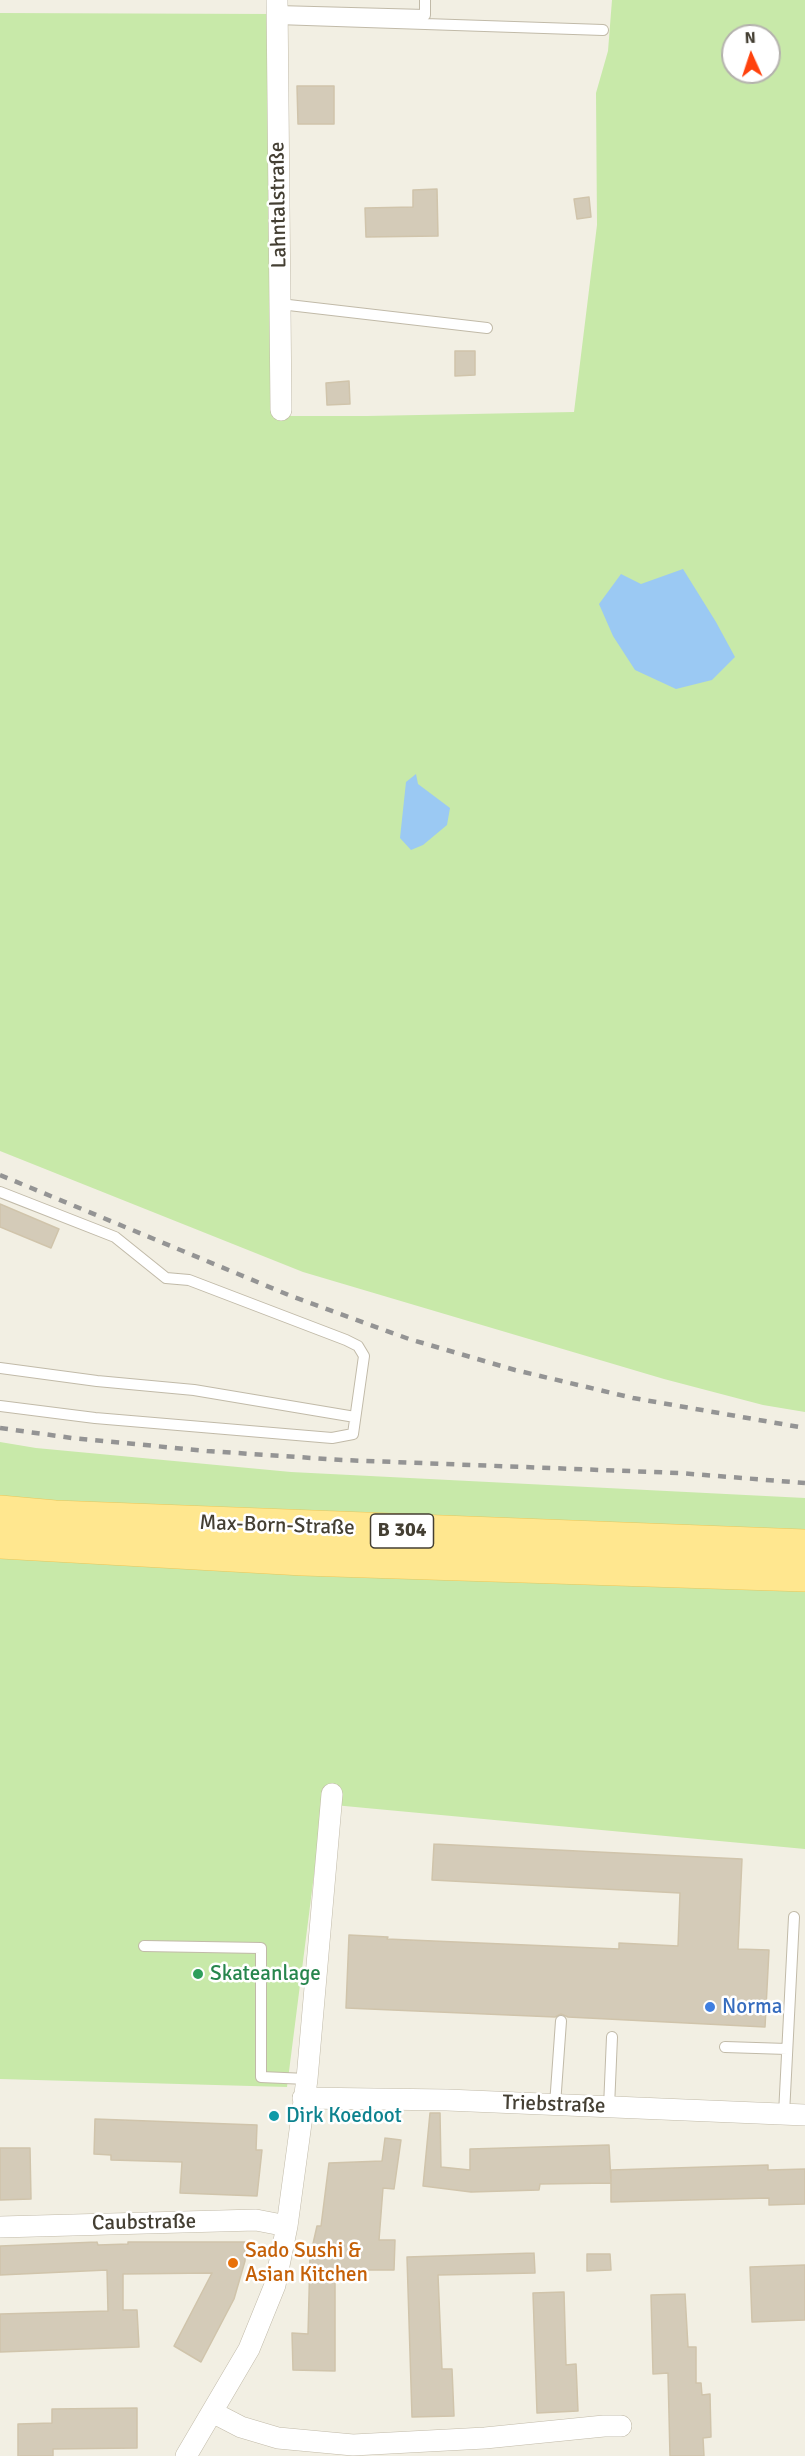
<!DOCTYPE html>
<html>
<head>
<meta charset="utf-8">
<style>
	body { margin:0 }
	#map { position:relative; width:805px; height:2456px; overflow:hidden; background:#f2efe3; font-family:Signika,sans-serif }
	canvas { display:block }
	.north { position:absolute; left:721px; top:24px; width:60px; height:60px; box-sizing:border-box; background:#fff; border:2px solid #b4b2ad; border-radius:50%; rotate:357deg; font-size:16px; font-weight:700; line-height:24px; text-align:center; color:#443f33 }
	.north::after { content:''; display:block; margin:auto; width:21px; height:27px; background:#ff420d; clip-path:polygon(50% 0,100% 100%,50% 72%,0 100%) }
</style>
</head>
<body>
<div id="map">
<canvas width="805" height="2456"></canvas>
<div class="north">N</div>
</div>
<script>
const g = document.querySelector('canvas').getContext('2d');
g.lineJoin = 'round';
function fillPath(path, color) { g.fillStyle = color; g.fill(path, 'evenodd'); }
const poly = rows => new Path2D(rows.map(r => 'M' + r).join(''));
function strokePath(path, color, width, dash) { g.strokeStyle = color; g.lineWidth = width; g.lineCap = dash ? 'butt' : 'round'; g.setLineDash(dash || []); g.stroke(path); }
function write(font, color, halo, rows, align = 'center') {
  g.font = font + ' Signika,sans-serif'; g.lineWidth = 5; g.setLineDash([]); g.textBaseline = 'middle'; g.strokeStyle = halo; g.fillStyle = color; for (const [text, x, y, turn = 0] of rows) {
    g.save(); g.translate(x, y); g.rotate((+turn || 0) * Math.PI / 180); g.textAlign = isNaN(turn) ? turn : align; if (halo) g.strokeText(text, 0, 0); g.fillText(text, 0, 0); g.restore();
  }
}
fillPath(poly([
	[612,0,805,0,805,1412,763,1405,664,1379,303,1272,0,1151,0,13,272,14,274,416,367,416,574,412,597,225,596,93,608,51],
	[733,36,769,36,769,72,733,72],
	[0,1442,36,1448,291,1472,805,1498,805,1849,323,1804,287,2087,0,2079]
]), '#c8e9a9');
fillPath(poly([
	[683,569,716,622,735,657,712,680,676,689,635,670,613,636,599,604,621,574,641,584],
	[416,774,418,784,450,808,447,825,423,845,411,850,400,838,406,782]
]), '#9bc9f3');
const building = poly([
	[297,86,334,86,334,124,298,124,297,86],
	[437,189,438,236,366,237,365,208,413,207,413,190,437,189],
	[589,197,591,217,577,219,574,199,589,197],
	[455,351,475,351,475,375,455,376,455,351],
	[349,381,350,404,327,405,326,383,349,381],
	[0,1204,59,1229,51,1248,0,1227,0,1204],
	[434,1844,742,1859,738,1949,769,1950,765,2027,568,2017,561,2014,555,2017,346,2008,349,1935,388,1937,387,1939,619,1949,619,1943,678,1946,680,1893,432,1880,434,1844],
	[430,2113,440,2113,441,2167,470,2170,470,2149,609,2145,611,2182,611,2170,768,2165,768,2170,805,2169,805,2204,769,2205,769,2198,611,2202,611,2183,540,2184,539,2190,471,2192,423,2186,430,2113],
	[95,2119,257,2125,256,2150,262,2150,257,2196,180,2193,182,2162,111,2160,111,2155,94,2154,95,2119],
	[385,2138,401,2140,394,2189,383,2188,379,2240,395,2240,394,2270,357,2270,357,2281,335,2281,335,2371,293,2370,292,2333,308,2334,310,2257,317,2226,321,2226,329,2163,382,2161,385,2138],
	[0,2148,30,2148,31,2199,0,2200,0,2148],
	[97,2242,98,2245,128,2244,128,2242,245,2242,245,2261,234,2299,201,2362,174,2346,212,2273,123,2274,123,2310,137,2310,139,2347,0,2352,0,2314,108,2311,107,2270,0,2275,0,2246,97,2242],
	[534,2253,535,2273,438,2275,442,2369,452,2369,454,2416,412,2417,407,2257,534,2253],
	[587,2254,610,2254,611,2270,587,2271,587,2254],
	[805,2265,805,2320,752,2322,750,2267,805,2265],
	[564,2292,566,2365,576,2364,578,2411,537,2413,533,2293,564,2292],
	[685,2294,688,2347,696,2347,696,2383,701,2383,702,2395,710,2394,711,2437,703,2438,704,2456,670,2456,668,2373,653,2374,651,2295,685,2294],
	[137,2408,137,2448,53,2449,53,2456,18,2456,18,2424,52,2423,52,2409,137,2408]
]);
fillPath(building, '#d4cbb8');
strokePath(building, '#d0c4ab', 1.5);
const service = poly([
	[277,11,425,15,425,0],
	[277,19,603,30],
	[280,304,487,328],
	[0,1192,115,1237,166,1278,189,1280,346,1340,358,1346,364,1356,353,1434,332,1438,95,1418,0,1406],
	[0,1368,97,1381,194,1390,355,1417],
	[144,1946,261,1948,261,2077,307,2079],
	[725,2047,787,2049],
	[555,2105,561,2021],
	[609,2107,612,2037],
	[784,2114,794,1917]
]);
const minor = poly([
	[277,0,281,410],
	[303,2098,447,2100,805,2115],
	[0,2227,256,2220,287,2226],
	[212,2412,241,2427,278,2438,353,2445,485,2438,604,2426,621,2426],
	[186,2456,249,2349,275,2285,287,2226,307,2079,332,1794]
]);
const primary = poly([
	[0,1512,55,1517,805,1546],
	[0,1542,303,1559,805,1575]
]);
strokePath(service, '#c1baa8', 12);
strokePath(minor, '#c1baa8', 22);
strokePath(primary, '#e9c75b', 34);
strokePath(service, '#fff', 10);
strokePath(minor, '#fff', 21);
strokePath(primary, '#ffe78f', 33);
strokePath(poly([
	[0,1175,291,1296,409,1339,515,1370,633,1398,805,1428],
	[0,1428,72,1438,207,1451,342,1460,679,1473,805,1483]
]), '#949494', 4.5, [8, 8]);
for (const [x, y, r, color] of [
	[198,1974,6,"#2e9e5b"],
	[710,2007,6,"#3f7fe0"],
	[274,2116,6,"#0f9aa8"],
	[233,2263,6,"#e8710a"]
]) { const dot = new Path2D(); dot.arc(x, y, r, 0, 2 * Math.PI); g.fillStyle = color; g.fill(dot); strokePath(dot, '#fff', 2); }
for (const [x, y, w] of [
	[402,1531,63]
]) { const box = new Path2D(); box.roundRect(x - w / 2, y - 17, w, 34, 4.5); g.fillStyle = '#fff'; g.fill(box); strokePath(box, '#443f33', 1.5); }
write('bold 20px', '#443f33', null, [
	["B 304",402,1531]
]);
write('21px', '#443f33', '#fff', [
	["Lahntalstraße",279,205,-91],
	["Max-Born-Straße",277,1526,2],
	["Triebstraße",554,2105,2],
	["Caubstraße",144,2223,-1]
]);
write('21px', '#27864d', '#fff', [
	["Skateanlage",210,1974]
], 'left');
write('21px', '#366cbe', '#fff', [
	["Norma",722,2007]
], 'left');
write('21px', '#0d838f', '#fff', [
	["Dirk Koedoot",286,2116]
], 'left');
write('21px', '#c56008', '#fff', [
	["Sado Sushi &",245,2251],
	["Asian Kitchen",245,2275]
], 'left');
</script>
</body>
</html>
